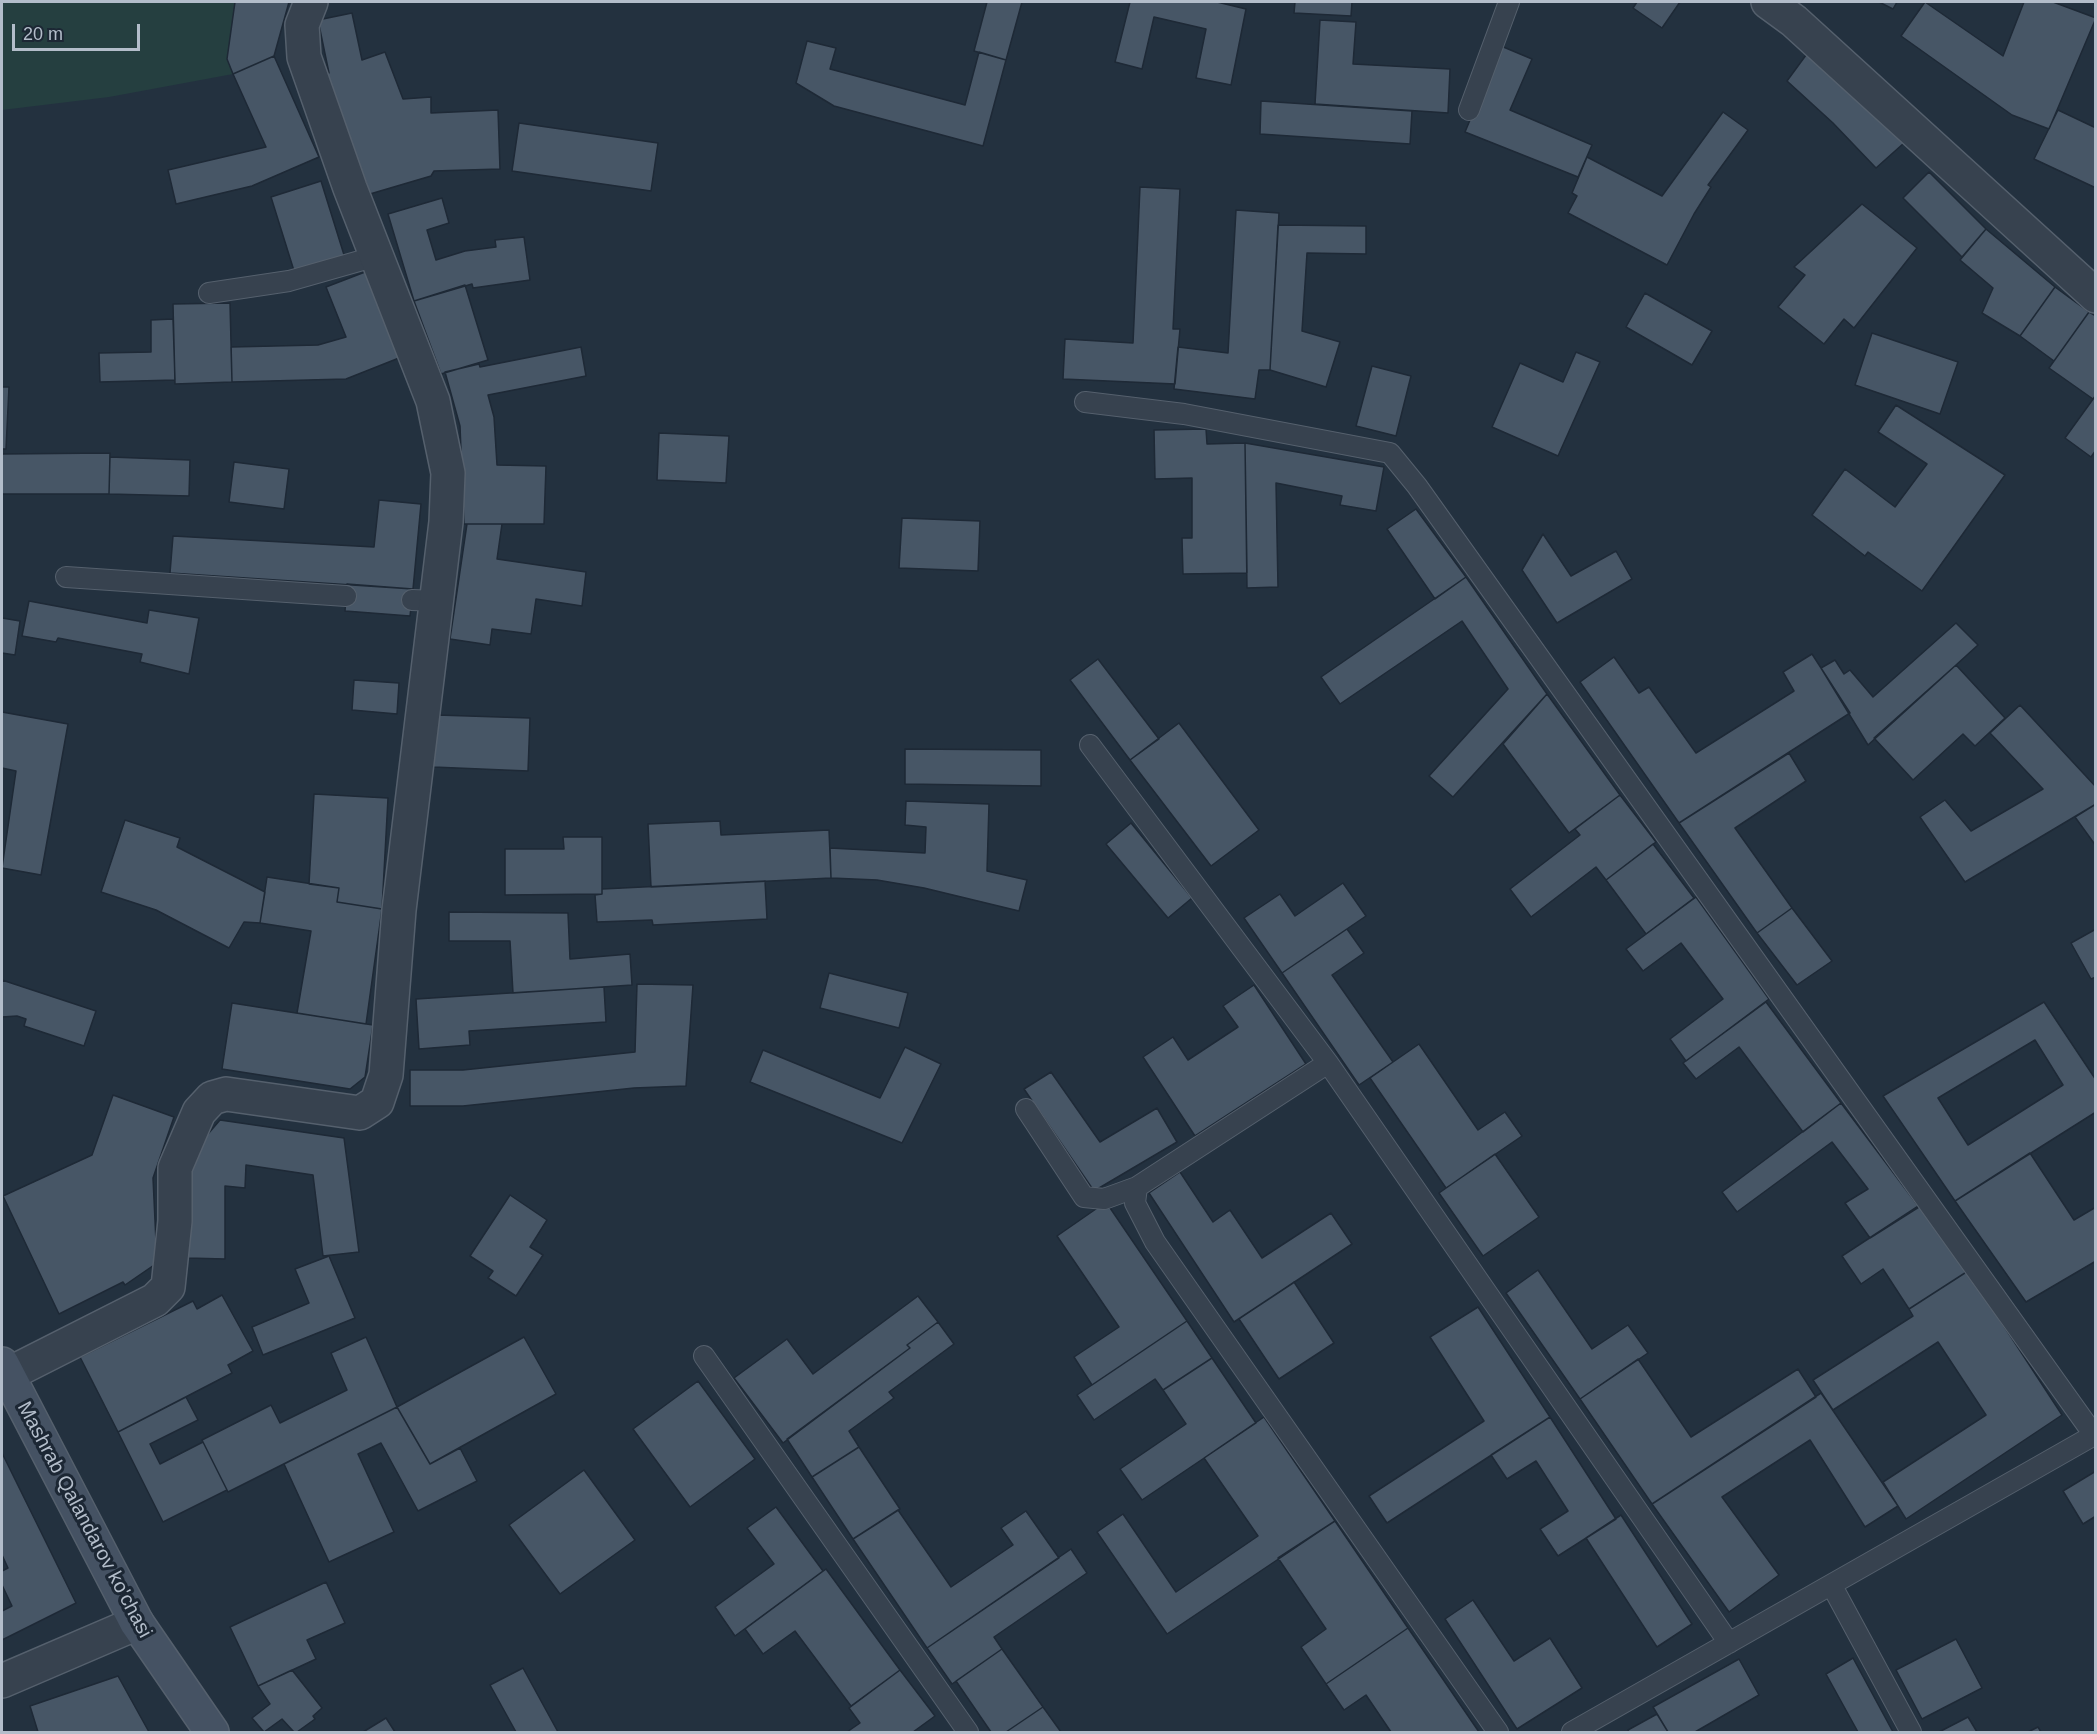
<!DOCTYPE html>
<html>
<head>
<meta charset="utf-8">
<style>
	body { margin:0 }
	#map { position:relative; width:2097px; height:1734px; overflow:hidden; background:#23313f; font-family:Helvetica,sans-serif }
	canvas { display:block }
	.frame { position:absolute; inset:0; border:3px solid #b3bdca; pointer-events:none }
	.scale { position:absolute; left:12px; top:24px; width:128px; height:27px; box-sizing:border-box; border:3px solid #b3bdca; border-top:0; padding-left:8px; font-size:18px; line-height:21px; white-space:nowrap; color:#b3bdca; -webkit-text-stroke:4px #1c2734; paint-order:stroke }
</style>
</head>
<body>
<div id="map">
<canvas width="2097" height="1734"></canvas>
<div class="frame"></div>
<div class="scale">20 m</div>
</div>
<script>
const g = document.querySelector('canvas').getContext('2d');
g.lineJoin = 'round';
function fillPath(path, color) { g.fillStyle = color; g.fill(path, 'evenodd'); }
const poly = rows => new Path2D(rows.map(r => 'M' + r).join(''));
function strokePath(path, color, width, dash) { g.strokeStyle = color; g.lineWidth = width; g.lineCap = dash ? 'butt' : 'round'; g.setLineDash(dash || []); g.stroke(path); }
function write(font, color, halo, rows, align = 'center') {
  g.font = font + ' Helvetica,sans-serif'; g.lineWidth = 6; g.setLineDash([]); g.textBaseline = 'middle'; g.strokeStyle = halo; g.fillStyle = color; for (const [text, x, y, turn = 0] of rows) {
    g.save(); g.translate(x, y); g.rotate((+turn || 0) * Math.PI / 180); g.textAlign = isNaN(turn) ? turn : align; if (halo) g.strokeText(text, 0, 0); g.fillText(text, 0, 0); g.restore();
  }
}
fillPath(poly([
	[2,2,235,2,227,59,233,74,109,97,2,110]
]), '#253f40');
const building = poly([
	[235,2,289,2,274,56,233,74,227,59,235,2],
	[987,2,1022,2,1006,60,974,51,987,2],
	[1130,2,1217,2,1246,9,1231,85,1196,78,1206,29,1154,17,1142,69,1115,62,1130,2],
	[1295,2,1352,2,1351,16,1294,13,1295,2],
	[1637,2,1680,2,1662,28,1633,8,1637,2],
	[1879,2,1897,2,1893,9,1879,2],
	[1925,2,2003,56,2024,2,2053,2,2096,18,2049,129,2012,115,1901,36,1925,2],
	[352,13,362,60,385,52,403,99,431,97,431,113,498,110,500,169,434,171,431,176,370,194,326,73,329,73,318,20,352,13],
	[1320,20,1356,22,1353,64,1450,69,1448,113,1315,104,1320,20],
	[807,41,836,48,830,69,965,105,979,52,1006,60,983,146,834,106,796,83,807,41],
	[1501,46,1532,59,1510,110,1592,145,1578,177,1465,132,1501,46],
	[1809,51,1904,143,1876,168,1833,123,1787,81,1809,51],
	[274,56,319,157,252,186,176,204,168,170,266,147,233,74,274,56],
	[1261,101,1412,111,1410,144,1260,134,1261,101],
	[2058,110,2096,128,2096,188,2034,159,2058,110],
	[1723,112,1748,130,1708,185,1711,187,1694,214,1667,265,1568,213,1577,196,1572,193,1587,157,1662,196,1723,112],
	[519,123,658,143,651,191,512,171,519,123],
	[1929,172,1986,229,1962,257,1903,198,1929,172],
	[321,181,345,258,295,274,271,197,321,181],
	[1140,187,1180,189,1173,329,1180,329,1175,384,1063,379,1065,339,1133,343,1140,187],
	[442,198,449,223,427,230,436,260,465,251,496,247,495,240,524,237,530,280,473,288,472,284,414,301,388,214,442,198],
	[1862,204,1917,248,1854,328,1844,319,1824,344,1778,307,1805,275,1794,267,1862,204],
	[1236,210,1279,213,1270,370,1259,370,1255,399,1174,389,1178,347,1228,353,1236,210],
	[1278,225,1366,226,1366,254,1307,253,1302,331,1340,342,1326,387,1270,370,1278,225],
	[1986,229,2055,287,2020,336,1982,313,1993,288,1960,260,1986,229],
	[365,272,399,358,346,379,232,382,231,347,318,345,346,337,326,287,365,272],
	[465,285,488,360,441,374,414,301,465,285],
	[2055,287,2089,312,2054,361,2020,336,2055,287],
	[1645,293,1712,331,1692,365,1626,327,1645,293],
	[230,303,232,382,175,384,173,304,230,303],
	[2089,312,2096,316,2096,395,2093,399,2049,368,2089,312],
	[173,319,175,380,100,382,99,353,151,352,151,320,173,319],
	[1872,333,1958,362,1940,414,1855,385,1872,333],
	[581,347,586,376,488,395,494,417,497,465,546,466,544,524,464,524,460,426,445,372,479,364,480,367,581,347],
	[1576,352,1600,362,1558,456,1492,427,1520,363,1563,382,1576,352],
	[1372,366,1411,376,1396,436,1356,426,1372,366],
	[2,387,9,387,6,449,2,449,2,387],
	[2096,395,2096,450,2091,457,2065,438,2096,395],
	[1896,405,2005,475,1922,591,1868,552,1865,556,1812,515,1845,469,1895,507,1927,464,1878,432,1896,405],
	[1206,429,1207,444,1245,443,1247,573,1183,574,1182,538,1192,538,1192,478,1155,479,1154,430,1206,429],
	[659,433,729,436,726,483,657,480,659,433],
	[1245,443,1384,467,1376,511,1340,505,1342,496,1276,483,1278,587,1247,588,1245,443],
	[110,453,109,494,2,494,2,454,110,453],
	[110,457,190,460,189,496,109,494,110,457],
	[234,462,289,469,284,509,229,502,234,462],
	[379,500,421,504,413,589,170,573,173,536,374,547,379,500],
	[1416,509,1466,577,1435,599,1387,529,1416,509],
	[902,518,980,521,978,571,899,568,902,518],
	[467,524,502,524,497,559,586,572,582,606,536,599,531,634,492,629,490,645,450,639,467,524],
	[1543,534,1571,576,1616,551,1632,579,1557,623,1522,570,1543,534],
	[1466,577,1547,694,1453,797,1429,776,1508,689,1462,621,1340,704,1321,677,1466,577],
	[347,584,413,589,410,616,345,611,347,584],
	[29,601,147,623,149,610,199,618,189,674,140,662,142,654,58,638,56,642,22,636,29,601],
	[2,618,20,621,15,655,2,653,2,618],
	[1956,623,1978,645,1868,745,1821,668,1835,660,1844,674,1850,670,1873,697,1956,623],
	[1812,654,1850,713,1679,823,1580,682,1614,657,1639,693,1649,687,1696,753,1794,691,1783,672,1812,654],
	[1098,659,1159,739,1130,760,1070,680,1098,659],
	[1956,665,2005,718,1975,746,1963,734,1913,780,1874,738,1956,665],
	[354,680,399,683,397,714,352,710,354,680],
	[1547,694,1620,795,1569,833,1503,744,1547,694],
	[2020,705,2096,787,2096,804,1965,882,1920,817,1945,800,1971,831,2043,789,1990,733,2020,705],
	[2,712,68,724,41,875,2,868,16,771,2,768,2,712],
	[437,715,530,718,528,771,433,767,437,715],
	[1179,723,1259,830,1211,866,1130,760,1179,723],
	[905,749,1041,750,1041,786,905,784,905,749],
	[1789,753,1806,781,1735,828,1792,908,1757,933,1679,823,1789,753],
	[314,794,388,798,382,909,337,902,339,888,309,884,314,794],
	[1620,795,1656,842,1606,880,1596,867,1531,917,1510,889,1580,835,1575,829,1620,795],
	[906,801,989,804,987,871,1027,880,1019,911,924,888,877,880,831,878,830,848,925,853,926,827,905,825,906,801],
	[2096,804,2096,846,2075,817,2096,804],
	[125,820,180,838,177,847,265,892,260,923,244,922,229,948,156,910,101,892,125,820],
	[720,821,721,835,829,830,831,878,651,887,648,824,720,821],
	[1131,823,1192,898,1168,918,1106,844,1131,823],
	[563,837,602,837,602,894,505,895,505,849,564,849,563,837],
	[1653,844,1694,898,1646,934,1606,880,1653,844],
	[267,877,339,888,337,902,382,909,366,1024,297,1013,311,931,260,923,267,877],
	[765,881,767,919,653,925,652,920,597,922,595,895,602,894,602,889,765,881],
	[1343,883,1366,916,1282,973,1244,918,1280,894,1295,916,1343,883],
	[1696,897,1769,999,1686,1061,1670,1039,1723,999,1681,943,1643,971,1626,949,1696,897],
	[1792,908,1832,961,1797,985,1757,933,1792,908],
	[449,912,568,913,570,959,630,954,632,985,513,993,510,941,449,941,449,912],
	[1347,929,1364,953,1332,975,1393,1062,1359,1085,1282,973,1347,929],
	[2096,929,2096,977,2091,979,2071,943,2096,929],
	[829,973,908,993,899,1028,820,1008,829,973],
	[2,980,96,1011,84,1046,24,1026,26,1019,17,1016,2,1017,2,980],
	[637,984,693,985,686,1086,634,1088,463,1106,410,1106,410,1070,463,1070,635,1052,637,984],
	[1254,985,1306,1064,1195,1136,1143,1057,1173,1037,1188,1060,1238,1027,1223,1006,1254,985],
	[604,987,606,1022,469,1031,470,1045,419,1049,416,999,604,987],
	[1766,1002,1841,1103,1803,1132,1739,1047,1696,1079,1683,1063,1766,1002],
	[2044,1002,2096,1080,2096,1112,1955,1201,1883,1096,2044,1002],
	[2035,1040,2063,1085,1968,1145,1938,1098,2035,1040],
	[232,1003,373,1025,365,1077,350,1089,222,1069,232,1003],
	[1419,1044,1478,1130,1505,1112,1522,1136,1446,1188,1370,1078,1419,1044],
	[905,1047,941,1064,902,1143,750,1082,763,1050,880,1098,905,1047],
	[1051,1072,1100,1142,1157,1108,1177,1142,1094,1191,1024,1089,1051,1072],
	[113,1095,174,1117,153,1178,157,1263,125,1285,123,1282,59,1314,3,1196,92,1155,113,1095],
	[1841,1103,1919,1207,1870,1238,1845,1203,1868,1189,1832,1142,1737,1212,1722,1192,1841,1103],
	[220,1120,344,1138,359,1252,323,1256,313,1175,246,1165,245,1188,225,1186,225,1259,187,1258,187,1182,202,1141,220,1120],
	[2030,1153,2074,1220,2096,1207,2096,1261,2026,1302,1955,1201,2030,1153],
	[1495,1154,1539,1217,1483,1256,1439,1193,1495,1154],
	[1180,1172,1213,1222,1230,1210,1262,1258,1331,1213,1352,1244,1234,1322,1149,1193,1180,1172],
	[510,1195,547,1220,530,1247,543,1255,516,1296,488,1278,493,1271,470,1256,510,1195],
	[1106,1202,1187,1321,1092,1385,1074,1357,1119,1327,1057,1236,1106,1202],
	[1923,1203,1968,1271,1909,1309,1883,1269,1861,1284,1842,1256,1923,1203],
	[329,1256,355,1318,263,1355,252,1327,309,1303,295,1269,329,1256],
	[1538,1270,1592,1349,1628,1325,1648,1353,1580,1399,1506,1293,1538,1270],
	[1968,1271,2062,1415,1906,1519,1883,1482,1986,1415,1938,1342,1833,1410,1813,1380,1913,1316,1909,1309,1968,1271],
	[1294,1282,1334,1343,1279,1379,1239,1319,1294,1282],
	[222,1295,253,1351,228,1365,232,1373,118,1432,80,1357,193,1301,197,1309,222,1295],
	[918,1296,938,1322,907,1345,910,1348,783,1443,734,1378,787,1339,813,1374,918,1296],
	[1478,1307,1550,1417,1387,1523,1369,1496,1484,1421,1430,1337,1478,1307],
	[1187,1321,1212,1358,1163,1390,1155,1379,1094,1420,1077,1395,1187,1321],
	[938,1322,954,1344,889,1392,894,1398,849,1431,859,1447,812,1477,787,1439,910,1348,907,1345,938,1322],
	[366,1337,397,1407,228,1492,202,1440,271,1405,280,1423,347,1390,331,1353,366,1337],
	[524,1337,556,1394,430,1464,397,1407,524,1337],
	[1212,1358,1256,1423,1142,1500,1120,1469,1186,1424,1163,1390,1212,1358],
	[1638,1359,1691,1437,1798,1369,1816,1397,1652,1504,1580,1399,1638,1359],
	[698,1381,755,1459,690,1507,633,1429,698,1381],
	[1821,1393,1898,1506,1865,1527,1810,1440,1722,1497,1779,1575,1729,1612,1652,1504,1821,1393],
	[186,1397,198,1420,150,1444,160,1464,203,1442,227,1490,163,1522,118,1432,186,1397],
	[397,1407,430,1464,460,1448,477,1481,418,1511,381,1443,358,1454,394,1532,329,1562,284,1464,397,1407],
	[1264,1417,1335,1521,1167,1634,1097,1532,1123,1514,1176,1592,1258,1536,1204,1458,1264,1417],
	[1550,1417,1616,1519,1558,1556,1540,1529,1568,1511,1536,1461,1507,1479,1491,1455,1550,1417],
	[859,1447,900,1509,853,1539,812,1477,859,1447],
	[2,1453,76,1603,2,1640,2,1611,12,1606,2,1585,2,1571,8,1568,2,1555,2,1453],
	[584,1470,635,1540,560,1594,509,1525,584,1470],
	[2096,1471,2096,1516,2083,1524,2063,1491,2096,1471],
	[776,1507,823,1571,735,1636,715,1607,774,1564,747,1528,776,1507],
	[898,1510,951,1587,1013,1545,1001,1528,1026,1511,1059,1558,927,1648,853,1539,898,1510],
	[1621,1515,1692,1624,1657,1647,1586,1538,1621,1515],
	[1335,1521,1408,1628,1326,1684,1301,1647,1326,1629,1278,1558,1335,1521],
	[1071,1549,1087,1573,994,1637,1002,1649,952,1684,927,1648,1071,1549],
	[826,1569,900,1670,851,1706,795,1631,763,1654,745,1629,826,1569],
	[326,1582,345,1623,307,1640,316,1659,258,1686,230,1627,326,1582],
	[1473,1600,1514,1661,1550,1638,1582,1688,1517,1729,1445,1619,1473,1600],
	[1408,1628,1479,1732,1391,1732,1366,1695,1344,1710,1326,1684,1408,1628],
	[1956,1639,1982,1688,1922,1719,1896,1670,1956,1639],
	[1002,1649,1043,1707,1006,1732,991,1732,956,1681,1002,1649],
	[1853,1658,1893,1732,1858,1732,1826,1674,1853,1658],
	[1739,1659,1759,1695,1695,1732,1668,1732,1653,1707,1739,1659],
	[523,1668,558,1732,516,1732,490,1685,523,1668],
	[292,1670,322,1708,313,1716,315,1719,297,1732,294,1732,282,1719,264,1732,252,1718,270,1704,258,1686,292,1670],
	[900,1670,935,1716,913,1732,847,1732,860,1723,849,1708,900,1670],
	[118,1676,149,1732,38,1732,30,1706,118,1676],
	[1043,1707,1061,1732,1006,1732,1043,1707],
	[1657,1714,1668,1732,1629,1732,1628,1730,1657,1714],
	[1968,1717,1977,1732,1939,1732,1968,1717],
	[386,1718,395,1732,363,1732,386,1718],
	[2038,1727,2041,1732,2028,1732,2038,1727]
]);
fillPath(building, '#475666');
strokePath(building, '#1e2936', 1.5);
const service = poly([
	[1469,110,1509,2],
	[209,293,289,281,377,256],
	[1085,402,1184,414,1390,453,1417,486,2094,1435],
	[66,577,346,596],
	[412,600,437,601],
	[1090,745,1328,1063,1729,1643],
	[1328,1063,1137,1187,1135,1203,1155,1242,1498,1732],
	[1026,1109,1084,1197,1104,1199,1137,1187],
	[704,1356,968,1732],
	[1832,1586,1911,1732],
	[1572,1732,2096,1434]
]);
const minor = poly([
	[7,1375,155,1300,168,1287,175,1221,175,1168,199,1112,212,1098,226,1094,360,1113,377,1102,386,1075,399,910,446,522,448,473,433,401,350,188,304,57,302,25,311,2],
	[2,1681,137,1623]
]);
const tertiary = poly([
	[1768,2,1794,21,2096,296]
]);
const secondary = poly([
	[2,1364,137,1623,212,1732]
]);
strokePath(service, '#55606d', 22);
strokePath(minor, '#55606d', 36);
strokePath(tertiary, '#55606d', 36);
strokePath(secondary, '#55606d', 36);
strokePath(service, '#37424f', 20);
strokePath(minor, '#37424f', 33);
strokePath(tertiary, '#37424f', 33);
strokePath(secondary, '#455263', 33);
write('20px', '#b3bdca', '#1c2734', [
	["Mashrab Qalandarov ko'chasi",84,1520,62]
]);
</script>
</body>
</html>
